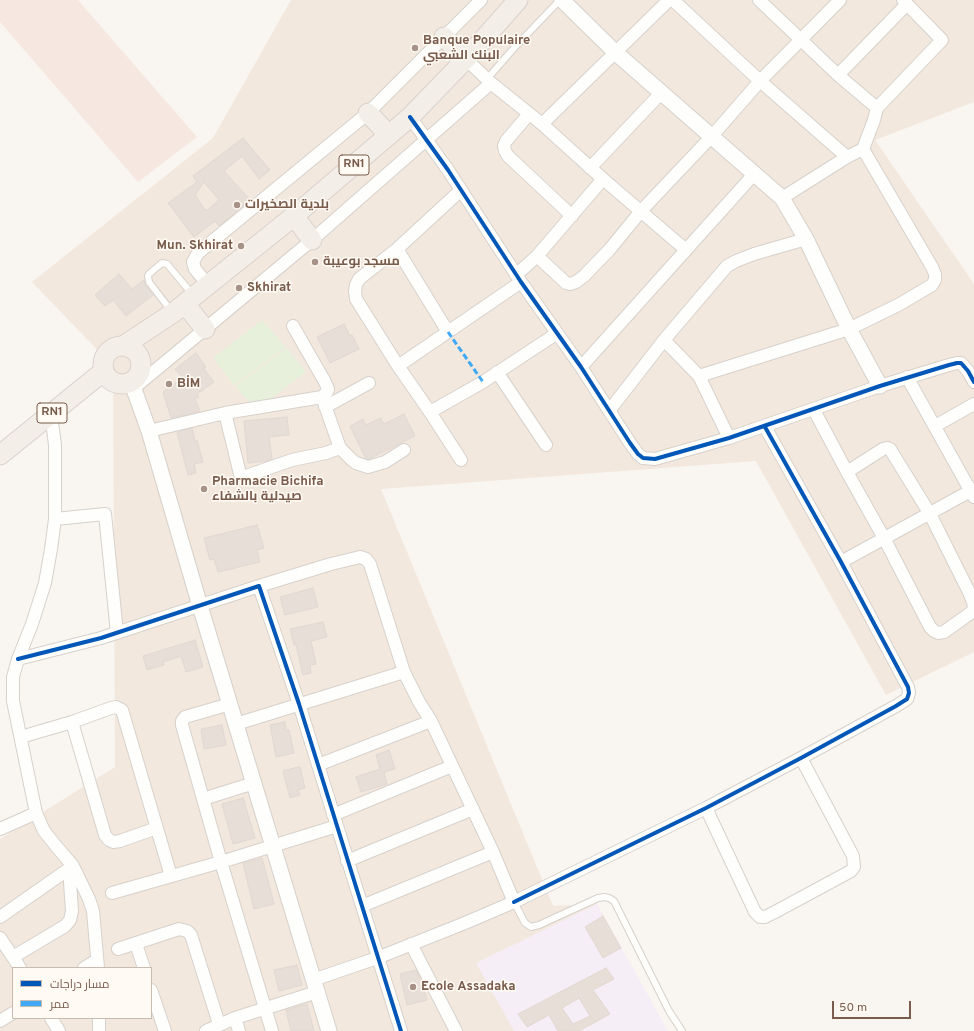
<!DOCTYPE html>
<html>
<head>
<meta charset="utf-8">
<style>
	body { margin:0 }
	#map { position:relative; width:974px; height:1031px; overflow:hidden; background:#f9f5f0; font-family:Overpass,Cairo,sans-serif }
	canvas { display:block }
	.legend { position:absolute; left:12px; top:967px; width:140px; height:52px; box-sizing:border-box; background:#fffaf3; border:1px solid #cabbb1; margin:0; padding:5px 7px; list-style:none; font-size:12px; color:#7a5c4d }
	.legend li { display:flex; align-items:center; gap:8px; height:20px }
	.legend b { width:20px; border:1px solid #cabbb1 }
	.scale { position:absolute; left:832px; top:1001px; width:79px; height:18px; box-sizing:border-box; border:2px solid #7a5c4d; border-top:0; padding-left:5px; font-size:12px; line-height:14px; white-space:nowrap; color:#7a5c4d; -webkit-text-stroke:3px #fffaf3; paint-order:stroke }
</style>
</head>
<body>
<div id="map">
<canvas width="974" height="1031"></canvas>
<ul class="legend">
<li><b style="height:5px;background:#0057b8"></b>مسار دراجات</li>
<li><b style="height:5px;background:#3fa9f5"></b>ممر</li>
</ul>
<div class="scale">50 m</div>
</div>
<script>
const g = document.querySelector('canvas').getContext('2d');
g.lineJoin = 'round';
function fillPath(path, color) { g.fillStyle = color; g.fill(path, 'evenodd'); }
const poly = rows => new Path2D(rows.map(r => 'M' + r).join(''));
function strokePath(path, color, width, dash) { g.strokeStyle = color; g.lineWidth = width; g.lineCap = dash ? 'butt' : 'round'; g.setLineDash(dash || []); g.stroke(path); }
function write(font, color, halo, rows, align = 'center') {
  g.font = font + ' Overpass,Cairo,sans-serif'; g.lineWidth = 3; g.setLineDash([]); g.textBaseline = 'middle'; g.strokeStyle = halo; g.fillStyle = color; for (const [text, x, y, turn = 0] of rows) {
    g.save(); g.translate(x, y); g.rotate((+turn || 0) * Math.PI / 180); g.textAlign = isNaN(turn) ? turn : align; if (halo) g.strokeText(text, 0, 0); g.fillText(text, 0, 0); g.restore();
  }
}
fillPath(poly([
	[291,0,974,0,974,102,875,140,974,284,974,652,886,695,756,461,381,489,553,906,597,904,656,1031,0,1031,0,839,115,767,113,366,32,282,213,138],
	[13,968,151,968,151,1018,13,1018]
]), '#f2e8de');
fillPath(poly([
	[0,0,78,0,197,137,138,182,0,22]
]), '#f6e8e1');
fillPath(poly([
	[597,904,668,1031,514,1031,476,963]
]), '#f6eef6');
fillPath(poly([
	[262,320,286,347,234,385,213,358],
	[287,348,306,372,256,410,235,386]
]), '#e7f0db');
const building = poly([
	[243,138,270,170,259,179,242,156,224,171,250,200,219,226,215,221,194,237,168,203,197,182,193,176,243,138],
	[204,182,219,200,206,211,195,195,204,182],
	[119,274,132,289,144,280,145,285,153,295,126,316,113,300,105,306,95,295,119,274],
	[344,324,350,336,352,335,359,349,330,363,317,337,344,324],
	[196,353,206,367,204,369,214,382,197,394,199,397,195,399,200,411,171,418,163,392,183,378,175,369,196,353],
	[404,414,415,436,369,459,366,459,350,426,363,419,366,425,381,418,384,424,404,414],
	[287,417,289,435,269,437,272,459,266,461,248,463,244,421,287,417],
	[192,428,195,441,197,440,203,462,194,464,196,473,188,475,177,432,192,428],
	[257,525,264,548,257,550,260,562,218,572,214,559,210,560,204,538,257,525],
	[313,588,318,607,285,615,280,597,313,588],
	[323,622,327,637,311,641,316,664,310,665,311,673,303,675,296,645,294,645,290,629,323,622],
	[195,640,203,667,186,672,181,656,163,662,164,665,147,670,143,656,195,640],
	[285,722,286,730,289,730,294,753,276,757,270,725,285,722],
	[222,725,226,745,204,749,201,729,222,725],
	[389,750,395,769,384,772,387,784,361,792,356,777,380,769,376,755,389,750],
	[298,767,300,767,305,788,298,790,300,795,290,798,283,771,298,767],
	[243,798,255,838,233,844,222,804,243,798],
	[262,858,274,904,254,909,243,863,262,858],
	[603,916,621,948,603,958,585,927,603,916],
	[297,965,302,985,279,991,274,970,297,965],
	[606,968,614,979,593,990,610,1014,579,1031,558,1031,549,1015,527,1027,518,1014,606,968],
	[579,998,590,1016,573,1024,562,1008,579,998],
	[416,970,422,982,427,1000,407,1005,400,974,416,970],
	[307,1004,314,1031,291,1031,286,1010,307,1004]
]);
fillPath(building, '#e6ded7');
strokePath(building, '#e2d8d2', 1);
const service = poly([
	[487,79,514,48,560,0],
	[172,312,149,282,148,276,149,274,162,263,167,264,193,295],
	[514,902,525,923,531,927,539,925,598,898,604,897,609,898,614,901,669,1011,682,1031]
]);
const minor = poly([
	[673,0,760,81,847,157],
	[759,0,838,75,877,108],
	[466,59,491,83,542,124,603,179,686,250],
	[838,75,907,4],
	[529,114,506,141,504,146,505,151,508,156,572,216],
	[410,117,448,170,521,282,581,367,630,443,638,454,643,458,655,459,729,438,880,386,949,365,957,363,961,363,968,371,974,382],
	[542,124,669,0],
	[590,168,662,92],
	[603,179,537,256,566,283,570,284,576,282,584,276,610,249,641,211,712,136,760,81,840,0],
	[461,190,397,249,359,279,356,285,355,291,356,299,398,366,430,412,483,382,556,334],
	[782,198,847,157,863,149,874,120,877,108,942,40,903,0],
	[397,249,448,332],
	[516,275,537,256],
	[208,285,195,269,193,262,198,253,368,113,481,0],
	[293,326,325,382,328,389,327,392,322,397],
	[664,340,699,376,729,438],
	[398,366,521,282],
	[581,367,755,173],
	[497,372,546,445],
	[699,376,849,329,900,304,932,285,935,280,935,274,932,267,863,149],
	[907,377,974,497],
	[134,388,312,240,491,83],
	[325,407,369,383],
	[814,410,847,472,884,538,930,627,934,631,938,633,944,632,972,612,974,607,973,602,969,592,930,514,890,449,887,448,883,449,847,472],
	[609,411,664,340,727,266,736,261,754,254,806,239],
	[430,412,461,460],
	[51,414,55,445,55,519,51,549,45,583,32,624,18,659,13,677,13,701,36,813,44,831,56,846,73,866,89,899,93,911,98,968],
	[935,426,974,404],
	[149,431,225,413,322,397,340,448,326,453,292,460,246,476,243,476,240,474,225,413],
	[340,448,352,460,356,463,368,467,385,462,404,450],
	[55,519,105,514,117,633],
	[841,562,974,489],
	[259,586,331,564,360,557,366,559,370,564,404,672,419,702,431,721,493,852,514,902,465,923,377,958,313,980],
	[18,659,101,638,259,586,299,704,401,1031],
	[230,704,185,717,182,721,182,725,221,862,272,1031],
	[72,722,105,835,109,840,113,842,120,841,157,828],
	[236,724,404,672],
	[21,737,72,722,111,708,116,707,122,710,171,876],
	[318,765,431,721],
	[203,799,254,783],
	[706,808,755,912,760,917,765,917,775,912,851,871,854,867,853,856,801,758],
	[333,815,452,766],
	[0,829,36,813],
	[347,861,473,809],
	[112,893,221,862,337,826],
	[514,902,706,808,801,758,896,706,907,699,909,693,908,687,841,562,765,427],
	[362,906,493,852],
	[0,917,73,866],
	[0,938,13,957],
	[136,944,144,968],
	[411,944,456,1031],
	[118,949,179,929,187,931,191,935,219,1024],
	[20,968,13,957,65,926,70,920,72,911,69,868],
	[84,968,97,960],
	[151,990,165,1031],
	[51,1018,59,1031],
	[99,1018,99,1031],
	[235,1018,239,1031],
	[0,1021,13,1013],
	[206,1031,235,1018,317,992]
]);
const tertiary = poly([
	[562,0,616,53,782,198,806,239,849,329,880,386],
	[131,381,149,431,200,606,329,1031]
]);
const primary = poly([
	[444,37,466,59],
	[368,113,389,135],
	[294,216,312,240],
	[185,304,205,329],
	[123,346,173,313,294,216,410,117,466,59,518,0],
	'103 365a19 19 0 1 1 38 0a19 19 0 1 1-38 0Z',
	[0,455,104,371]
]);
strokePath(service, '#d7d1cb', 8);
strokePath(minor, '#d7d1cb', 14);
strokePath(tertiary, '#d7d1cb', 17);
strokePath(primary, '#dad1cc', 21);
strokePath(service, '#fefefd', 6);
strokePath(minor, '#fefefd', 12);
strokePath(tertiary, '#fefefd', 15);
strokePath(primary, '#f3eee8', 19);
strokePath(poly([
	[448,332,483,382]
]), '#3fa9f5', 3, [6, 3]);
strokePath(poly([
	[410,117,448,170,521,282,581,367,630,443,638,454,643,458,655,459,729,438,880,386,949,365,957,363,961,363,968,371,974,382],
	[18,659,101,638,259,586,299,704,401,1031],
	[514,902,706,808,801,758,896,706,907,699,909,693,908,687,841,562,765,427]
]), '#0057b8', 4);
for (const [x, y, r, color] of [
	[415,48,4,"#a69286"],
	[237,205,4,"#a69286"],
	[241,246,4,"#a69286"],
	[315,262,4,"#a69286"],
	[239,288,4,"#a69286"],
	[169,384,4,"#a69286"],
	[204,489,4,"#a69286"],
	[413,987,4,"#a69286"]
]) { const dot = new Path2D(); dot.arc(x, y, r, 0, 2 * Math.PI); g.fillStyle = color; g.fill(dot); strokePath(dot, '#fffaf3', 1.5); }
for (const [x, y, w] of [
	[354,165,30],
	[52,413,30]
]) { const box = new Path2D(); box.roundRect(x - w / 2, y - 10, w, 20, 3); g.fillStyle = '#fffaf3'; g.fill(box); strokePath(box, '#7a5c4d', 1); }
write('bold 12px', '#7a5c4d', null, [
	["RN1",354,165],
	["RN1",52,413]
]);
write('bold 13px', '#7a5c4d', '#fffaf3', [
	["Banque Populaire",423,41],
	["البنك الشعبي",423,56],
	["بلدية الصخيرات",245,205],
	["Mun. Skhirat",233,246,"right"],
	["مسجد بوعيبة",323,262],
	["Skhirat",247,288],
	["BİM",177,384],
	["Pharmacie Bichifa",212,482],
	["صيدلية بالشفاء",212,497],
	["Ecole Assadaka",421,987]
], 'left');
</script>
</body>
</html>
